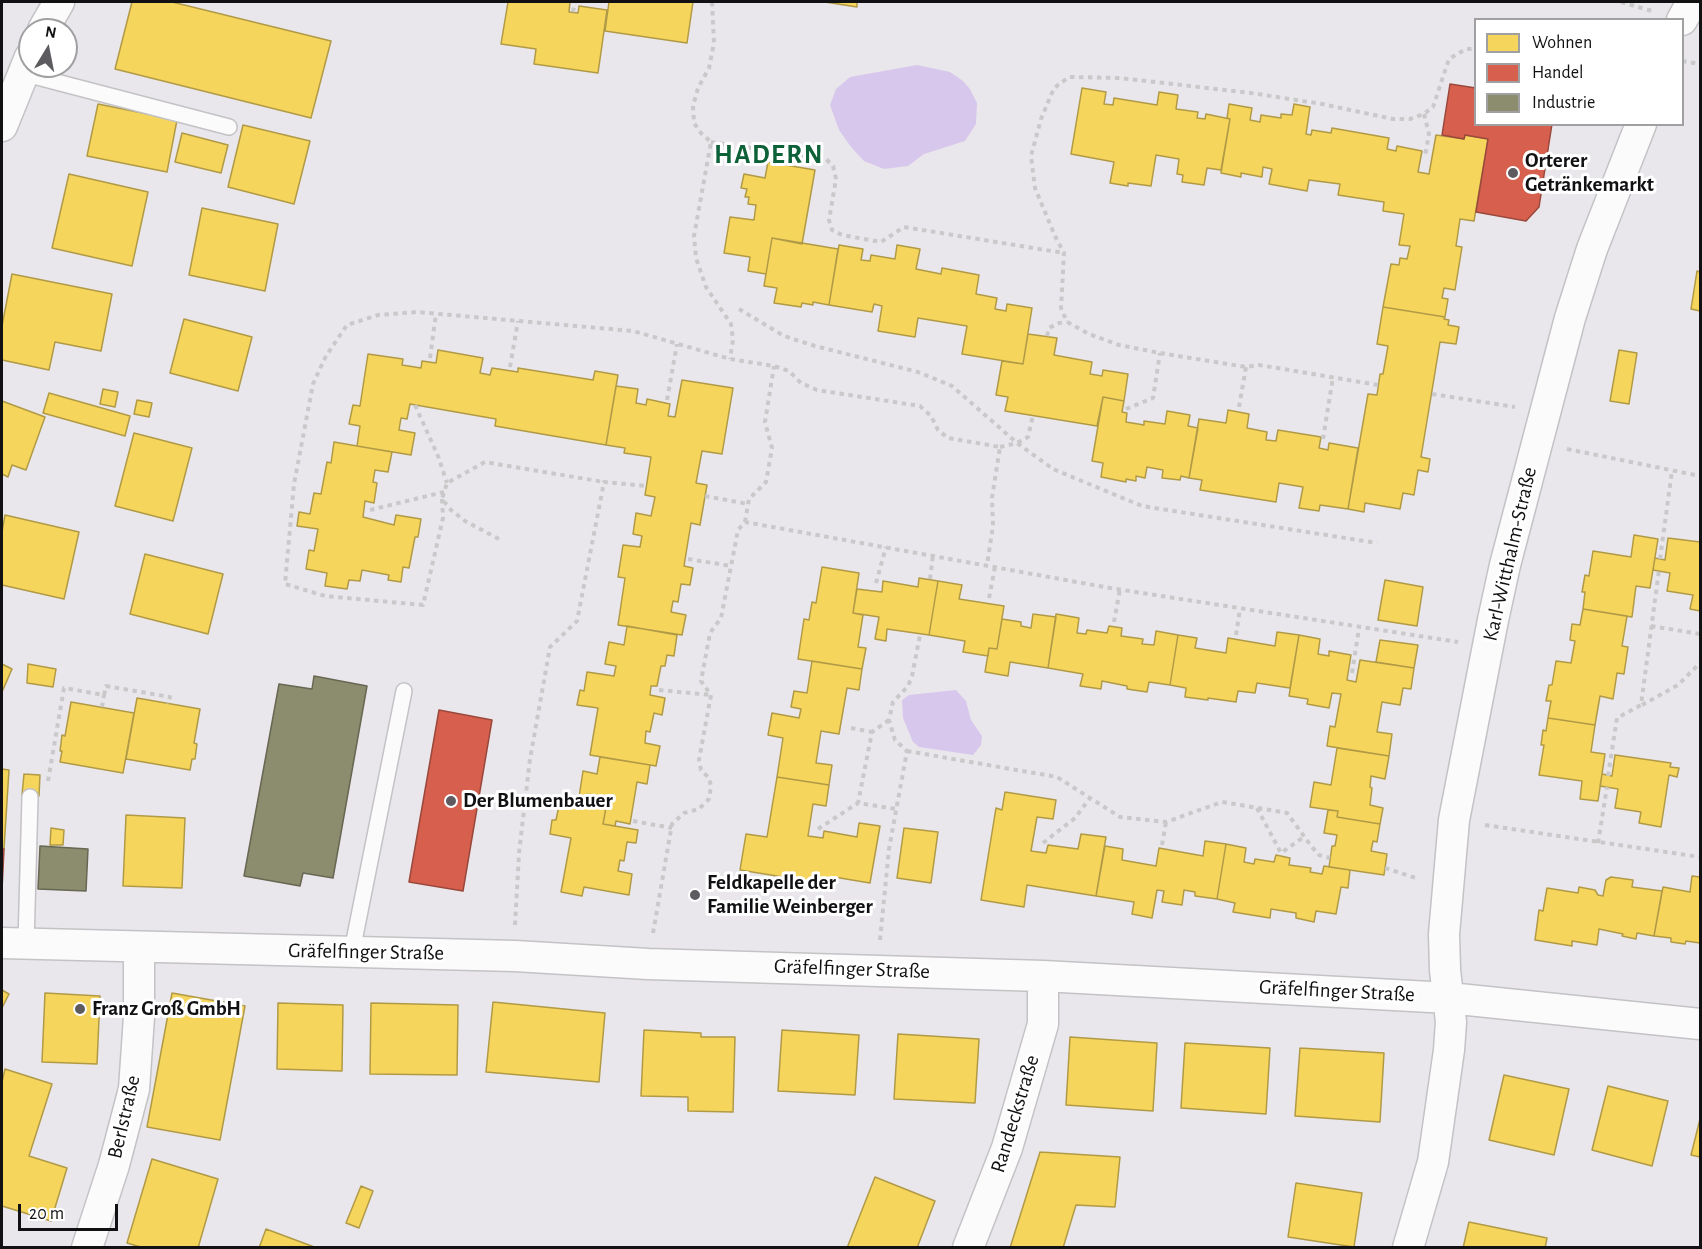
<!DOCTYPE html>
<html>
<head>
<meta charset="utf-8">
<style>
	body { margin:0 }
	#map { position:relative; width:1702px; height:1249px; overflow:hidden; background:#e9e7eb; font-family:"Alegreya Sans",sans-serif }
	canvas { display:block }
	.frame { position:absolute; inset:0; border:3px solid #111013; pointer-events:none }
	.legend { position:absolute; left:1474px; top:18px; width:210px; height:108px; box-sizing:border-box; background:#fff; border:2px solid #a09fa1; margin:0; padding:8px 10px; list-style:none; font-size:18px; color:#111013 }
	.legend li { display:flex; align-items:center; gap:12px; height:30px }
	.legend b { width:30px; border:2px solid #a09fa1 }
	.north { position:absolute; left:18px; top:18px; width:60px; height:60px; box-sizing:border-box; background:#fff; border:2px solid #a09fa1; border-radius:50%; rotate:10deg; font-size:16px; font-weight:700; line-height:24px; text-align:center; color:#111013 }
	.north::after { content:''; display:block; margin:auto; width:21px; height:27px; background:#5d5b5f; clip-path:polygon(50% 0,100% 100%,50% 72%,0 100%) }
	.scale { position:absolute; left:18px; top:1204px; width:100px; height:27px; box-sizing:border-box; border:3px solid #111013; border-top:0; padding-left:8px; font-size:18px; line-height:21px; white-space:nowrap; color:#111013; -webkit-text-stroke:4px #fff; paint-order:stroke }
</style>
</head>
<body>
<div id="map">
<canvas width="1702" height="1249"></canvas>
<div class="frame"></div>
<ul class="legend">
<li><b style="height:16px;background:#f6d55c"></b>Wohnen</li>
<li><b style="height:16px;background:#d6604d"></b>Handel</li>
<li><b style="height:16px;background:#8c8c6e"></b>Industrie</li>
</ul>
<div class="north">N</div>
<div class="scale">20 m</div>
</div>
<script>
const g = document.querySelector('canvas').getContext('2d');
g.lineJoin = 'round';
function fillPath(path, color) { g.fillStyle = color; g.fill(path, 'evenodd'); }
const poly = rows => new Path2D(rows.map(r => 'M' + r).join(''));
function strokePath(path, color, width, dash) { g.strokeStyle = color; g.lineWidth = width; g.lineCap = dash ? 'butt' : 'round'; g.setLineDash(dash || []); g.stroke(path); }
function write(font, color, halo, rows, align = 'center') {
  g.font = font + ' "Alegreya Sans",sans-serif'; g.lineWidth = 6; g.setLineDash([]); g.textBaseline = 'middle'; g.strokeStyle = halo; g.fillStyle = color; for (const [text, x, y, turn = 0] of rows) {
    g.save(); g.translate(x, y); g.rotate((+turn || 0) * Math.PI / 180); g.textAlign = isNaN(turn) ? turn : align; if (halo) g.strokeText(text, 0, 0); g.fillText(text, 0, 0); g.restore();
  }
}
fillPath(poly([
	[917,65,950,72,963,81,970,89,977,103,976,124,965,141,924,154,908,166,884,169,864,161,851,147,839,130,830,105,836,89,850,77],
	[956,690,966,701,971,720,982,736,981,745,973,755,919,747,913,742,903,718,902,700,909,695]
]), '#d8c7ed');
const homes = poly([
	[132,2,172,2,331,41,311,118,115,69,132,2],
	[508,2,570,2,569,12,578,13,579,6,607,10,598,73,534,64,536,49,501,44,508,2],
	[609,2,693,2,687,43,605,31,609,2],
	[825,2,857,2,857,7,825,2],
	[1082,88,1106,92,1104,104,1113,105,1114,98,1157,105,1159,92,1178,95,1176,109,1198,112,1197,118,1205,119,1206,114,1230,119,1221,170,1207,168,1204,185,1182,182,1183,175,1177,174,1179,159,1156,155,1151,186,1128,183,1128,186,1110,183,1114,162,1071,154,1082,88],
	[98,104,177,120,167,172,87,156,98,104],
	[1229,104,1252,108,1250,120,1260,122,1261,115,1281,118,1281,114,1292,115,1294,104,1310,107,1306,134,1311,135,1312,130,1331,133,1332,128,1389,138,1387,149,1396,151,1397,146,1422,151,1418,172,1429,174,1436,135,1464,139,1465,135,1488,139,1474,221,1460,219,1456,246,1462,247,1455,290,1444,288,1442,298,1448,299,1445,317,1383,307,1391,264,1399,265,1400,258,1407,259,1410,246,1399,245,1404,214,1383,211,1384,202,1338,195,1340,184,1309,180,1307,191,1269,184,1272,169,1263,167,1262,177,1241,173,1241,177,1221,173,1230,119,1227,118,1229,104],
	[243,125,310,141,294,204,228,187,243,125],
	[182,133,228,145,221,173,175,162,182,133],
	[768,162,815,170,802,244,772,238,766,274,748,271,750,257,724,253,730,217,754,220,756,205,748,204,749,197,745,197,747,189,741,188,744,174,765,178,768,162],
	[69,174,148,192,132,266,52,248,69,174],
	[202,208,278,224,265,291,189,275,202,208],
	[772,238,838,249,829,305,813,302,813,305,802,303,801,307,774,303,777,288,764,286,772,238],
	[839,245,863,249,861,260,870,261,871,255,895,259,897,245,920,249,916,269,941,274,942,268,979,275,976,294,997,298,995,309,1006,311,1007,304,1032,308,1023,364,962,354,967,326,918,318,915,337,878,331,882,306,874,304,872,312,829,305,839,245],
	[1697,271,1700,272,1700,311,1691,309,1697,271],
	[12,274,112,294,101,351,55,342,49,370,2,360,2,326,12,274],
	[1383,307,1445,317,1444,319,1449,320,1448,325,1459,327,1456,344,1440,342,1421,457,1430,459,1428,472,1418,470,1414,495,1403,493,1400,509,1365,503,1364,512,1348,509,1368,394,1377,395,1380,374,1383,374,1388,346,1377,344,1383,307],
	[184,319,252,337,238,391,170,373,184,319],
	[1028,334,1057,338,1054,355,1092,362,1090,374,1102,376,1103,370,1128,374,1124,401,1103,397,1097,426,1005,411,1008,397,996,395,1002,361,1023,364,1028,334],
	[438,350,483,358,480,373,490,375,492,368,518,372,518,368,593,380,595,371,618,375,606,445,495,426,496,419,410,404,407,419,401,418,399,430,415,433,411,455,357,446,360,426,349,424,353,405,360,406,368,354,403,359,402,365,421,368,422,361,436,363,438,350],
	[1619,350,1637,353,1629,404,1610,401,1619,350],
	[682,380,733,388,722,454,702,451,696,483,707,485,700,525,691,523,684,566,693,568,690,585,681,584,678,602,673,601,671,612,686,615,682,635,618,625,625,578,618,577,623,545,640,547,642,536,633,534,636,513,651,516,655,497,645,495,651,457,624,453,625,448,606,445,616,386,638,389,636,403,646,405,647,399,670,404,668,416,675,417,682,380],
	[103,389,118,392,115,407,100,404,103,389],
	[49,393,130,416,125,436,43,413,49,393],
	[1103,397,1124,401,1122,412,1127,413,1126,422,1144,425,1144,421,1165,424,1167,411,1190,415,1188,426,1198,428,1189,478,1181,476,1180,480,1162,478,1163,470,1147,467,1145,478,1136,476,1136,481,1126,479,1126,482,1101,477,1103,463,1092,461,1103,397],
	[137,400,152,403,149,417,134,414,137,400],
	[2,401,45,417,26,470,12,465,8,477,2,474,2,401],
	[1228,410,1249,414,1247,428,1267,432,1266,440,1276,441,1278,430,1321,437,1319,448,1328,450,1329,443,1358,448,1348,509,1320,505,1319,511,1299,508,1303,487,1279,483,1276,502,1200,490,1202,480,1189,478,1199,419,1226,423,1228,410],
	[134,433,192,448,173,521,115,506,134,433],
	[334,442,392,452,388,472,375,470,373,482,377,483,374,503,365,501,363,517,394,525,396,515,421,519,418,537,415,537,409,568,403,567,401,582,388,580,389,575,362,570,360,581,349,580,347,589,325,586,327,573,306,569,309,550,314,551,318,529,297,526,299,512,310,514,314,493,321,494,327,462,331,463,334,442],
	[5,515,79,532,64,599,2,585,2,532,5,515],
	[1634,535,1658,539,1650,588,1636,586,1632,617,1583,609,1585,592,1582,592,1585,575,1589,576,1593,551,1631,557,1634,535],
	[1668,538,1700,542,1700,611,1690,609,1693,595,1667,591,1670,573,1653,570,1655,558,1665,560,1668,538],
	[145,554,223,574,208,634,130,614,145,554],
	[822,567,859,573,853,613,863,615,858,647,866,648,862,669,798,659,804,619,809,620,812,602,816,603,822,567],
	[919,578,938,581,929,635,887,629,886,641,875,639,879,617,853,613,857,589,882,592,883,581,918,587,919,578],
	[1385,580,1423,587,1417,626,1378,620,1385,580],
	[938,581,962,585,959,599,1004,606,997,649,989,648,988,656,963,652,965,641,929,635,938,581],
	[1583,609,1627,616,1622,646,1628,647,1624,674,1617,673,1613,699,1600,696,1595,725,1548,718,1551,701,1546,701,1549,685,1552,685,1556,661,1571,663,1575,641,1570,640,1572,624,1580,625,1583,609],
	[1033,614,1056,617,1048,668,1010,662,1008,676,985,672,989,648,997,649,1002,619,1021,622,1021,626,1031,628,1033,614],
	[1056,614,1079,618,1077,633,1086,634,1087,630,1107,633,1109,626,1122,628,1121,636,1143,639,1142,644,1154,645,1156,631,1178,635,1170,685,1149,682,1147,692,1127,689,1127,686,1102,681,1101,689,1080,686,1083,674,1048,668,1056,614],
	[627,626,677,635,674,656,667,655,665,666,661,666,657,686,651,686,650,695,665,698,662,715,654,713,650,732,646,731,645,743,660,746,656,766,590,755,598,708,577,705,580,690,584,691,587,672,614,676,616,666,605,664,609,642,624,645,627,626],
	[1277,632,1299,635,1290,688,1257,683,1255,693,1238,691,1236,702,1208,698,1208,700,1185,697,1186,688,1170,685,1178,635,1197,638,1195,648,1226,653,1228,638,1275,646,1277,632],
	[1299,635,1320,639,1318,654,1329,656,1329,651,1351,655,1347,680,1356,682,1360,660,1414,668,1411,689,1403,688,1400,705,1382,702,1377,732,1392,734,1389,756,1327,746,1330,726,1335,727,1341,694,1332,693,1329,708,1307,704,1308,699,1289,696,1299,635],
	[1380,640,1418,645,1414,668,1376,662,1380,640],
	[812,661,862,669,859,690,847,688,839,734,821,731,816,763,832,765,829,785,777,777,783,738,768,735,772,713,799,718,801,709,791,707,794,691,807,693,812,661],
	[2,664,12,669,2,692,2,664],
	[28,664,56,669,53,687,27,683,28,664],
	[137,698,200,709,194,743,197,744,195,759,192,759,190,770,126,759,137,698],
	[71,702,134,713,123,773,60,762,62,751,60,751,62,735,65,736,71,702],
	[1548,718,1595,725,1591,752,1605,754,1598,801,1580,799,1582,781,1539,775,1544,745,1541,745,1543,730,1546,731,1548,718],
	[1337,748,1389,756,1385,779,1371,776,1370,787,1372,788,1370,805,1383,808,1380,824,1337,817,1338,811,1310,807,1314,782,1331,785,1337,748],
	[1615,755,1671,763,1670,767,1679,768,1677,777,1669,775,1661,827,1639,823,1641,812,1615,808,1618,789,1600,786,1602,774,1612,776,1615,755],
	[600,757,650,765,647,784,637,782,630,824,616,821,615,826,603,824,608,797,587,794,585,805,578,804,583,771,597,774,600,757],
	[2,769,9,770,4,849,2,849,2,769],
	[24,774,40,775,39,796,22,795,24,774],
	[777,777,829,785,826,806,813,804,808,836,823,838,824,831,857,837,859,823,880,826,870,883,834,877,832,885,740,870,746,834,767,837,777,777],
	[1005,792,1056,800,1053,819,1037,817,1031,851,1046,853,1048,845,1078,849,1081,834,1106,837,1096,896,1027,885,1024,907,981,900,996,808,1002,810,1005,792],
	[587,794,608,797,603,824,638,830,636,843,627,842,624,861,620,860,618,871,632,874,629,895,584,887,582,896,561,892,571,838,550,834,552,820,556,820,560,801,585,805,587,794],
	[1328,810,1338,811,1337,817,1380,824,1377,842,1373,841,1371,851,1387,854,1384,875,1329,867,1332,846,1335,846,1337,835,1324,833,1328,810],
	[126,815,185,818,182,888,123,886,126,815],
	[51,828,64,830,63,845,50,845,51,828],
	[904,828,938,832,931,883,897,878,904,828],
	[1205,841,1226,844,1217,899,1195,896,1195,892,1184,890,1182,905,1162,902,1164,891,1157,890,1152,918,1132,914,1134,902,1096,896,1105,846,1123,849,1122,860,1156,866,1159,848,1203,856,1205,841],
	[1226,844,1246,848,1244,862,1254,864,1255,859,1274,862,1276,855,1290,858,1289,865,1311,868,1310,872,1322,874,1324,866,1350,870,1348,888,1341,887,1336,914,1316,911,1314,922,1296,918,1296,913,1271,909,1270,918,1233,912,1235,903,1217,899,1226,844],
	[1692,876,1700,877,1700,943,1686,941,1685,944,1671,942,1671,938,1654,936,1663,887,1690,892,1692,876],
	[1611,877,1633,880,1632,887,1662,891,1654,936,1637,933,1636,939,1622,936,1623,934,1599,929,1597,945,1572,941,1572,946,1535,940,1539,910,1543,911,1547,888,1578,893,1579,887,1595,890,1598,895,1603,896,1606,880,1611,877],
	[2,990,9,994,2,1008,2,990],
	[45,993,100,996,97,1064,42,1062,45,993],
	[172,993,245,1006,220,1140,147,1127,172,993],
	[493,1002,605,1013,599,1082,486,1072,493,1002],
	[278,1003,343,1005,342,1071,277,1069,278,1003],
	[371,1003,458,1005,457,1075,370,1074,371,1003],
	[644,1030,701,1033,701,1037,735,1037,733,1112,688,1111,688,1097,641,1096,644,1030],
	[782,1030,859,1035,855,1095,778,1091,782,1030],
	[898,1034,979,1039,975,1103,894,1099,898,1034],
	[1070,1037,1157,1043,1153,1111,1066,1105,1070,1037],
	[1185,1043,1270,1048,1266,1114,1181,1108,1185,1043],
	[1300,1048,1384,1053,1380,1122,1295,1116,1300,1048],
	[5,1069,52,1084,29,1156,67,1168,51,1221,2,1206,2,1082,5,1069],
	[1504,1075,1569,1089,1554,1155,1489,1140,1504,1075],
	[1608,1086,1668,1101,1652,1166,1592,1150,1608,1086],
	[1700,1119,1700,1157,1691,1155,1700,1119],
	[1040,1152,1120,1157,1115,1207,1076,1205,1063,1248,1010,1248,1040,1152],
	[152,1159,218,1179,198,1248,144,1248,127,1243,152,1159],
	[875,1177,935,1201,917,1248,847,1248,875,1177],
	[1296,1183,1362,1193,1354,1247,1288,1237,1296,1183],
	[361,1186,373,1191,359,1228,346,1223,361,1186],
	[1469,1222,1547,1238,1545,1248,1463,1248,1469,1222],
	[266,1229,317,1248,259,1248,266,1229]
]);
fillPath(homes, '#f6d55c');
strokePath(homes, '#b19a46', 1.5);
const shops = poly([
	[1450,84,1476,88,1476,124,1552,124,1539,207,1526,221,1476,212,1488,139,1465,135,1464,139,1442,135,1450,84],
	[439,710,492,720,463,891,409,882,439,710],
	[2,849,4,849,2,890,2,849]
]);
fillPath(shops, '#d6604d');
strokePath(shops, '#9b483c', 1.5);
const industry = poly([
	[314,676,367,686,333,878,303,873,300,886,244,876,279,684,312,689,314,676],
	[40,846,88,849,86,891,38,889,40,846]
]);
fillPath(industry, '#8c8c6e');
strokePath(industry, '#676753', 1.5);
const service = poly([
	[22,73,229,127],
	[26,944,30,797],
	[352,951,404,691]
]);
const minor = poly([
	[1682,20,1692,2],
	[43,30,59,2],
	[2,126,30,57],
	[2,943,515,956,648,964,1043,976,1449,998,1700,1024],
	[87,1248,114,1165,134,1089,139,1017,139,948],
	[968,1248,1007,1148,1043,1024,1043,976],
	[1408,1248,1433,1162,1449,1050,1451,1022,1445,970,1444,934,1454,820,1493,620,1505,565,1570,318,1592,249,1641,124]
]);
strokePath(service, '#c3c2c5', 18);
strokePath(minor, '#c3c2c5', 33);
strokePath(poly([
	[712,2,714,43,709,68,698,88,693,106,694,123,701,133,711,142,694,236,696,258,706,287,731,324,733,340,730,359],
	[1621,2,1652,11],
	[573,12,575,2],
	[1682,61,1700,64],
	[1424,114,1429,134,1425,156],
	[711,142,826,159,833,166,836,179,829,220,832,230,842,235,881,242,904,227,1064,253],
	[739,309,784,336,815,346,918,372,952,386,1017,443,1053,469,1142,506,1377,543],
	[1047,336,1049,328,1059,323,1067,322],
	[430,358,436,314],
	[510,367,518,321],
	[1378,385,1259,365,1246,367,1160,353,1119,345,1089,334,1067,322,1061,308,1064,253,1055,236,1035,188,1031,156,1041,119,1054,88,1069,77,1120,78,1251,93,1322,104,1393,119,1410,119,1424,114,1433,107,1449,59,1466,49,1476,49],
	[1432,394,1515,407],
	[667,400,677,344],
	[415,405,438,456,447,483],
	[1239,407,1246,367],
	[1126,409,1153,398,1160,353],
	[1323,439,1333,377],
	[1000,447,1017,443,1028,437,1033,415],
	[1567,449,1700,476],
	[705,496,748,504],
	[442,499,443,518,423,605,325,596,285,584,294,484,313,384,326,356,347,325,378,315,417,312,633,331,730,359,774,366,789,371,801,383,817,390,920,406,931,416,938,430,948,438,1000,447,992,498,993,526,987,565],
	[370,510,444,492],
	[745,522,749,499,766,482,772,448,765,422,774,366],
	[499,539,465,521,451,510,442,499,447,483,485,462,604,482],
	[688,559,731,566],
	[1660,559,1672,471],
	[930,579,933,555],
	[876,583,886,547],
	[989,598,995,567],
	[1114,622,1120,589],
	[1651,626,1700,634],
	[1236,635,1240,609],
	[1352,673,1359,628],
	[659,690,711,695],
	[1642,705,1678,685,1700,663],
	[102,707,104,695],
	[889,720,872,732,858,803,896,809],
	[851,728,872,732],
	[907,751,1057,777,1120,817,1166,822,1222,802,1287,813,1312,847,1319,855,1330,858],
	[1608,776,1617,718,1641,705,1659,570],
	[48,781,64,688,104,695,106,686,170,697,168,704],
	[1257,808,1281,853,1305,836],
	[633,821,672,828],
	[1485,825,1700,857],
	[818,829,858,803],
	[1043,843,1075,818,1090,798],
	[1598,843,1607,787],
	[1162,845,1166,822],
	[1385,868,1419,879],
	[515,925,519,853,530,759,550,647,577,621,604,482,646,486],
	[653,933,672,824,684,813,699,809,709,799,711,786,709,778,701,770,699,760,711,695,701,681,710,633,721,618,738,530,745,522,1110,588,1458,642],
	[880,940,889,849,907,751,895,740,889,720,893,702,908,686,912,676,920,635]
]), '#c9c9ca', 4, [4.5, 4.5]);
strokePath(service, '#fcfbfc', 15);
strokePath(minor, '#fcfbfc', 30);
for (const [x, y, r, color] of [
	[1513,173,6,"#5d5b5f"],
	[451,801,6,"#5d5b5f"],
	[695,895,6,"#5d5b5f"],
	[80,1009,6,"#5d5b5f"]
]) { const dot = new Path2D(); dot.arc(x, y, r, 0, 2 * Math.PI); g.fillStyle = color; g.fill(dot); strokePath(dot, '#fff', 2); }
write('bold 21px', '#111013', '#fff', [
	["Orterer",1525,161],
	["Getränkemarkt",1525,185],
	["Der Blumenbauer",463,801],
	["Feldkapelle der",707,883],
	["Familie Weinberger",707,907],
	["Franz Groß GmbH",92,1009]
], 'left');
write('21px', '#111013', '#fff', [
	["Karl-Witthalm-Straße",1510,554,-77],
	["Gräfelfinger Straße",366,952,1],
	["Gräfelfinger Straße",852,969,2],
	["Gräfelfinger Straße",1337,991,3],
	["Randeckstraße",1015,1114,-73],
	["Berlstraße",124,1117,-77]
]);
g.letterSpacing = '1.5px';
write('bold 27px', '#0d6139', '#fff', [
	["HADERN",769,155]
]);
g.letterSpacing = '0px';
</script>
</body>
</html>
